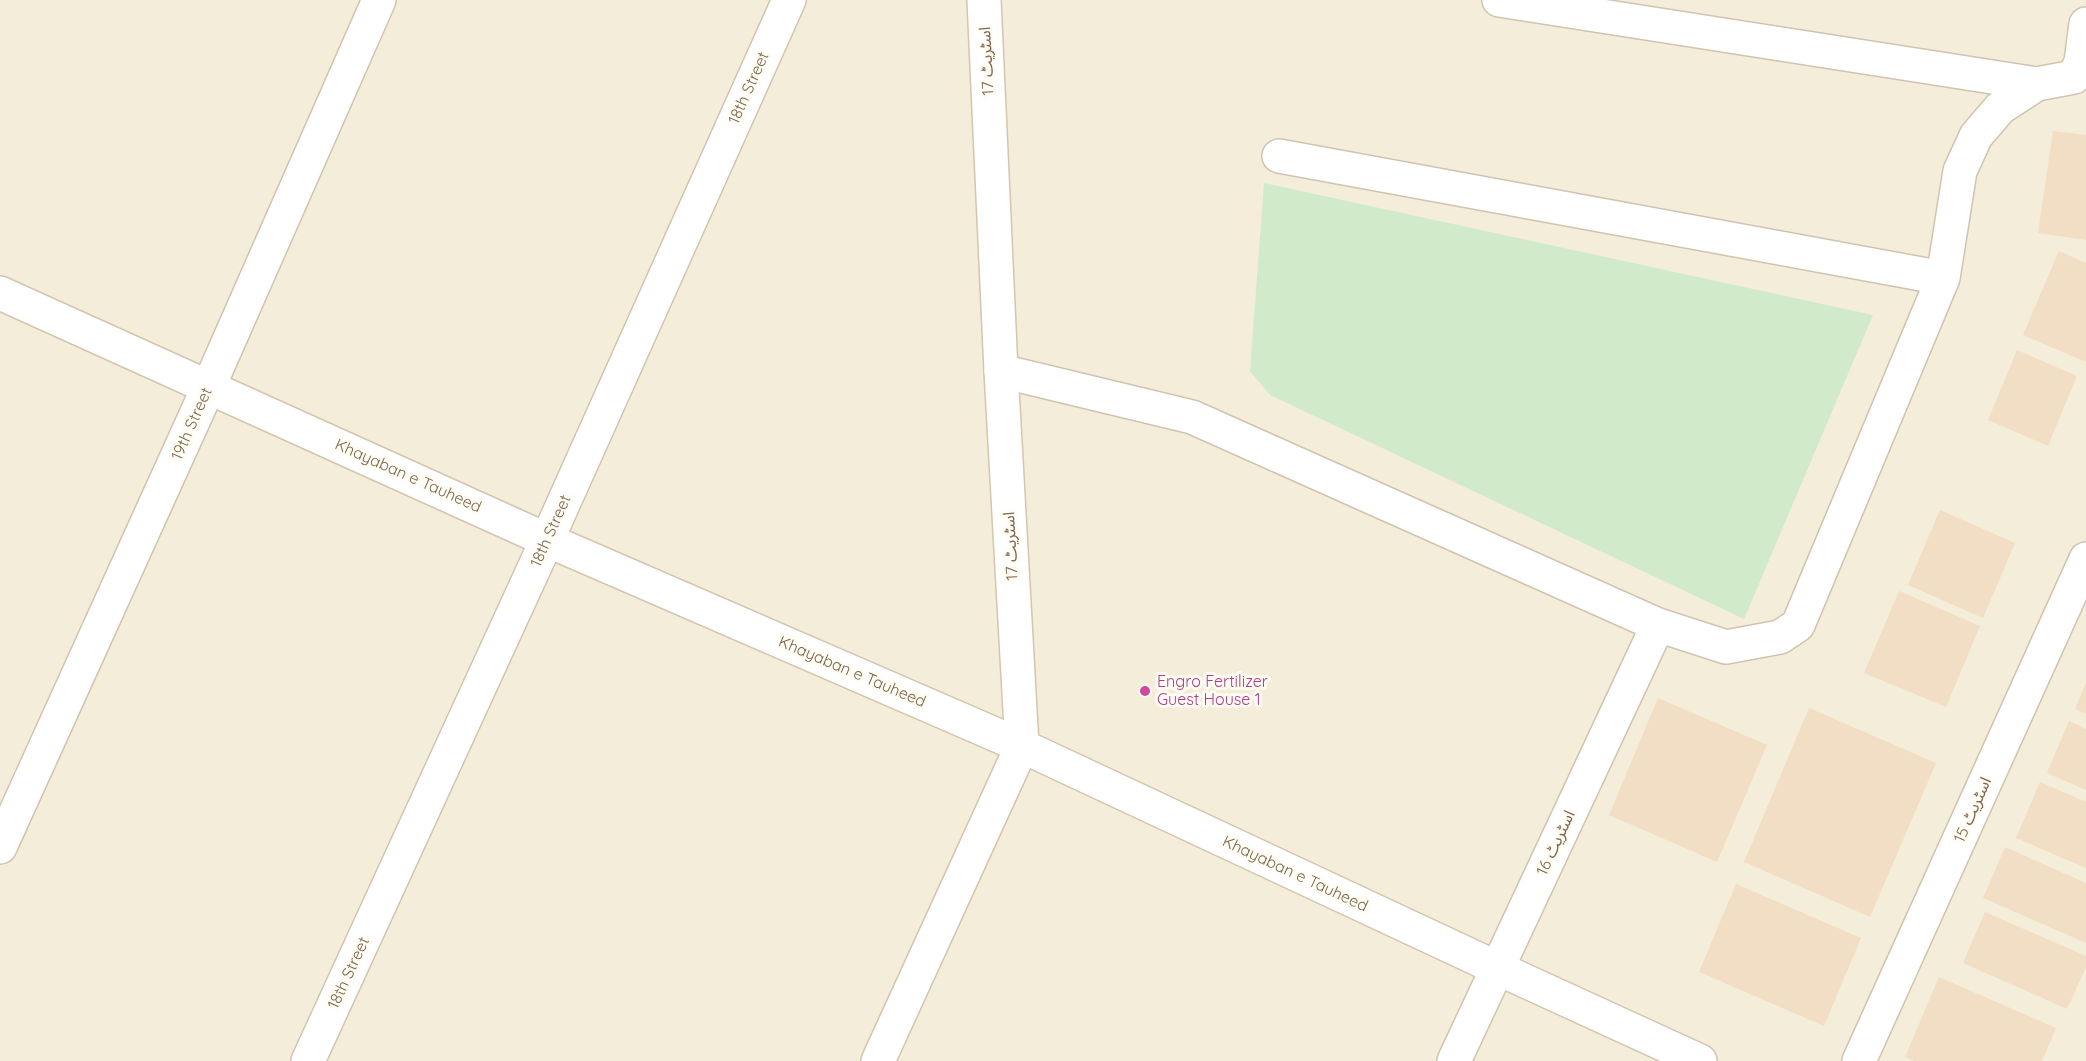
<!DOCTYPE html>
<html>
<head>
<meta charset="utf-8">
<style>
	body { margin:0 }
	canvas { display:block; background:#fdf9ec }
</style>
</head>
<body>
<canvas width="2086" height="1061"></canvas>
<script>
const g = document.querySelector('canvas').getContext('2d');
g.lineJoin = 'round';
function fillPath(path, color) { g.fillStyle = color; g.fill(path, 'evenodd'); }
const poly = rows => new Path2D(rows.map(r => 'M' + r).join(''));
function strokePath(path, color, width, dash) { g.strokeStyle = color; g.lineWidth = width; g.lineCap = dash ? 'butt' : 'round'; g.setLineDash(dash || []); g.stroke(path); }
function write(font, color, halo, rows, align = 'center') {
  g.font = font + ' Quicksand,"Noto Sans Arabic",sans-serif'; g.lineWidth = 6; g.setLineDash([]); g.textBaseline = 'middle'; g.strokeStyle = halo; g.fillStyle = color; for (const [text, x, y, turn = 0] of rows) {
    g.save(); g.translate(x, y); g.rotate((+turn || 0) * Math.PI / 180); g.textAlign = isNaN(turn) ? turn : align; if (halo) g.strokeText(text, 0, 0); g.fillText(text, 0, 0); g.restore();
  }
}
fillPath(poly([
	[0,0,2086,0,2086,1061,0,1061]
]), '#f4edda');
fillPath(poly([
	[1264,183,1873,315,1744,619,1270,395,1250,371]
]), '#d1ebca');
fillPath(poly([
	[2053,131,2086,135,2086,240,2038,233],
	[2059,251,2086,263,2086,362,2023,335],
	[2017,350,2077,376,2048,446,1988,420],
	[1940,510,2015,543,1983,618,1908,585],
	[1899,591,1980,626,1946,707,1864,673],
	[2086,683,2086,714,2075,709],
	[1658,698,1767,745,1717,862,1609,815],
	[1809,708,1936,763,1870,917,1744,862],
	[2069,721,2086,729,2086,790,2047,773],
	[2040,782,2086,802,2086,868,2016,838],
	[2005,847,2086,883,2086,943,1983,898],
	[1736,884,1861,938,1824,1026,1699,972],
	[1985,912,2086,956,2086,967,2067,1009,1963,963],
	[1939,977,2056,1028,2042,1061,1914,1061,1905,1057]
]), '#f2dec4');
const street = poly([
	[1499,0,2037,84],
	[1279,156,1943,278],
	[1001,371,1192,417,1658,625,1726,647,1780,637,1798,625,1943,278,1960,171,1976,136,2000,108,2037,84,2074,77,2081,62,2086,24],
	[0,847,209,386,379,0],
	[308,1061,547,540,789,0],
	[1454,1061,1658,625],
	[1859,1061,2086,559]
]);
const secondary = poly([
	[0,293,547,540,1022,746,1497,968,1700,1061],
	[878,1061,1022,746,1001,371,984,0]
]);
strokePath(street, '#d0c4b1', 36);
strokePath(secondary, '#d3c5af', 36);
strokePath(street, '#fff', 33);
strokePath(secondary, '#fff', 33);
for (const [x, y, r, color] of [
	[1145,691,6,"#d1479c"]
]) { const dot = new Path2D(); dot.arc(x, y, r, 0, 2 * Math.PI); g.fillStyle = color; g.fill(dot); strokePath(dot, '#fffcf3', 2); }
write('16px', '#79654e', '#fffcf3', [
	["اسٹریٹ 17",987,61,-93],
	["18th Street",749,88,-66],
	["19th Street",192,424,-66],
	["Khayaban e Tauheed",408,476,24],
	["18th Street",551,531,-66],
	["اسٹریٹ 17",1011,546,-93],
	["Khayaban e Tauheed",852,672,23],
	["اسٹریٹ 15",1973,810,-66],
	["اسٹریٹ 16",1556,843,-65],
	["Khayaban e Tauheed",1295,874,25],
	["18th Street",349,973,-65]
]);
write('16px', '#b23c85', '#fffcf3', [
	["Engro Fertilizer",1157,682],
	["Guest House 1",1157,700]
], 'left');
</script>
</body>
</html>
